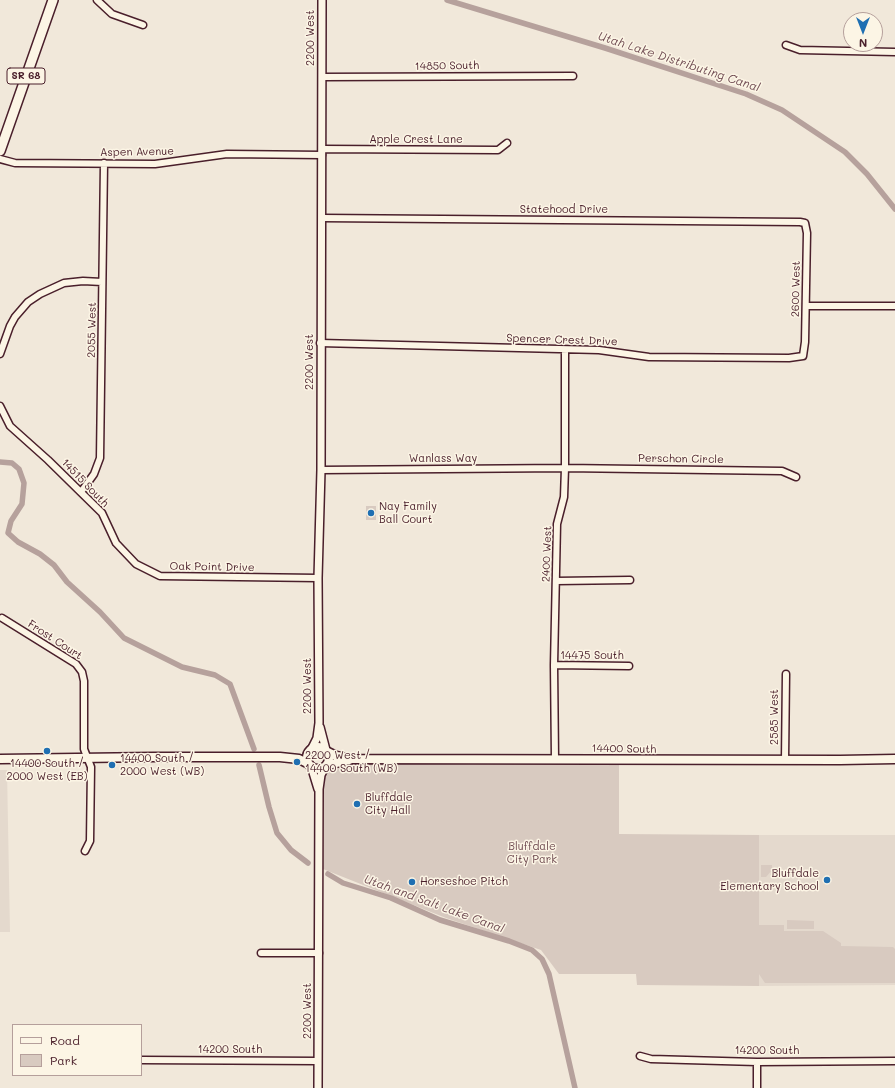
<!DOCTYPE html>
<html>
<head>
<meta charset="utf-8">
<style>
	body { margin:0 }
	#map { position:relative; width:895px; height:1088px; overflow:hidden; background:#f1e8da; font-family:Mali,sans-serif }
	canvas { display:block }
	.legend { position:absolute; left:12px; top:1024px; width:130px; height:52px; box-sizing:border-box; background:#fcf5e5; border:1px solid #b59f9b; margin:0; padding:5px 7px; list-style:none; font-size:12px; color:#4a1f2b }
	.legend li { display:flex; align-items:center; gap:8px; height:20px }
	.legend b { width:20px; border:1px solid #b59f9b }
	.north { position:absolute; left:843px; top:12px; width:40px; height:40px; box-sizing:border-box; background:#fcf5e5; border:1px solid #b59f9b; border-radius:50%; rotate:180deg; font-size:11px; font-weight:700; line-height:16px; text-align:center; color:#4a1f2b }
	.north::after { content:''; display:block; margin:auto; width:14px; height:18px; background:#1f6fb2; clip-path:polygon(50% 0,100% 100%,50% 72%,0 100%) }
</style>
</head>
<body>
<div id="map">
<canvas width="895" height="1088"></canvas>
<ul class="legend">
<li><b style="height:5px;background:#fcf5e5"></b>Road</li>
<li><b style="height:11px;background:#d8cac0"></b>Park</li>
</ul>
<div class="north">N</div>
</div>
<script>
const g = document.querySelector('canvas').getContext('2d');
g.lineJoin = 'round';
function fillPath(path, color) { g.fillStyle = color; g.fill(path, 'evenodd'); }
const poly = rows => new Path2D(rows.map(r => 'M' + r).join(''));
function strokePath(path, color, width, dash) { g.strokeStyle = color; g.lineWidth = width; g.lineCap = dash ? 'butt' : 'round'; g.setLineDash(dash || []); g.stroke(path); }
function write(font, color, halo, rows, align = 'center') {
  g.font = font + ' Mali,sans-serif'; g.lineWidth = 3; g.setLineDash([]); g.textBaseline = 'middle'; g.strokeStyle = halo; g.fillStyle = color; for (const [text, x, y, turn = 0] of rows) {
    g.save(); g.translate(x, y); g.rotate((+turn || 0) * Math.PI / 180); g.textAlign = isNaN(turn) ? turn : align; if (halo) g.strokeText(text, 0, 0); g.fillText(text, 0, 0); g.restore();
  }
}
fillPath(poly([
	[0,770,7,770,10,932,0,932],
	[759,835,895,835,895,985,759,986]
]), '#e4d9cd');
fillPath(poly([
	[366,506,376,506,376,520,366,520],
	[345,764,619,764,619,834,759,835,759,925,784,925,784,931,823,931,841,943,841,946,893,947,895,949,895,983,765,983,759,974,759,986,637,985,636,974,559,974,541,950,446,918,323,869,324,794,322,785,324,775,331,768],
	[761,865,772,865,772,870,766,877,761,877],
	[787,920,814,921,814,929,787,929]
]), '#d8cac0');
strokePath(poly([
	[447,0,605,48,746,94,782,110,845,152,867,174,895,209],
	[0,462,12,463,19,469,24,483,22,504,11,521,8,533,18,542,40,554,54,565,67,582,100,612,124,638,182,667,215,675,230,684,254,749],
	[259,765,269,807,277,833,291,850,308,863],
	[328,874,343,883,391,898,440,920,509,941,532,950,542,959,549,974,575,1088]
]), '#b6a19c', 5.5);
const minor = poly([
	[97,0,112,14,143,25],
	[786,45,800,50,895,52],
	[322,77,573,76],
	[322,149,498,150,507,143],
	[0,159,15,163,155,164,227,154,322,155],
	[806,306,895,306],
	[320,343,599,350,649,357,789,358,803,356,805,342,807,233,805,223,800,222,322,218],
	[0,354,10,326,15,317,28,302,40,294,64,283,83,281,102,282],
	[0,406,10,426,48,460,102,513,116,543,136,564,160,576,318,578],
	[321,470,565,468,782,471,796,477],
	[81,492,94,474,100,458,104,163],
	[556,581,630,580],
	[2,618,76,664,82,672,84,681,84,749,91,767,90,841,85,851],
	[554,665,629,666],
	[555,759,554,665,557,524,564,497,565,468,565,350],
	[785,760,786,674],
	[261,953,319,953],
	[640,1056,651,1059,757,1062,895,1061],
	[141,1060,318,1061],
	[757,1062,757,1088]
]);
const tertiary = poly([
	[320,727,326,750],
	[312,748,317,738,319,723,318,578,321,470,322,0],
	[311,766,318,789],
	[318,1088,319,789,321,775,325,767]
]);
const secondary = poly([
	'307 758a11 11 0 1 1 22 0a11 11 0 1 1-22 0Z',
	[328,752,336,756,352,759,840,760,895,759],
	[0,759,154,757,280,757,299,759,309,764],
	[327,765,349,760]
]);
const primary = poly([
	[0,151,53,0]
]);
strokePath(minor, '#4a1f2b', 9);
strokePath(tertiary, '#4a1f2b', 10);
strokePath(secondary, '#4a1f2b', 11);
strokePath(primary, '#4a1f2b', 12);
strokePath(minor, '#fcf5e5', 6);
strokePath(tertiary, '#fcf5e5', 7);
strokePath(secondary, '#fcf5e5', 8);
strokePath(primary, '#fcf5e5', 9);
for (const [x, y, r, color] of [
	[371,513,4,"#1f6fb2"],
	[47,751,4,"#1f6fb2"],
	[297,762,4,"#1f6fb2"],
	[112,765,4,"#1f6fb2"],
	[357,804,4,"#1f6fb2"],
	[827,880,4,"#1f6fb2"],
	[412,882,4,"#1f6fb2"]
]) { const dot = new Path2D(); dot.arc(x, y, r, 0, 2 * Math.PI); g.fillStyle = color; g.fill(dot); strokePath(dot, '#fcf5e5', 1.5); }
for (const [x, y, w] of [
	[26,76,38]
]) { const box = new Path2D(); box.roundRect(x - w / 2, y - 8, w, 16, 3); g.fillStyle = '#fcf5e5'; g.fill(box); strokePath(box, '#4a1f2b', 1); }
write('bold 10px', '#4a1f2b', null, [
	["SR 68",26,76]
]);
write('11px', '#4a1f2b', '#fcf5e5', [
	["2200 West",311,38,-90],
	["14850 South",447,66,-1],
	["Apple Crest Lane",416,140],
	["Aspen Avenue",137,152,-1],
	["Statehood Drive",564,210],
	["2600 West",796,289,-89],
	["2055 West",92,330,-89],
	["Spencer Crest Drive",562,340,2],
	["2200 West",310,362,-90],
	["Wanlass Way",443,459],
	["Perschon Circle",681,459,1],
	["14515 South",85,483,46],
	["2400 West",547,554,-88],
	["Oak Point Drive",212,567,1],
	["Frost Court",55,640,33],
	["14475 South",592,656],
	["2200 West",308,686,-90],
	["2585 West",775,717,-90],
	["14400 South",624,749,1],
	["2200 West",308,1011,-90],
	["14200 South",230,1050],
	["14200 South",767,1051]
]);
write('11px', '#4a1f2b', '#fcf5e5', [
	["Nay Family",379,507],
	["Ball Court",379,520],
	["2200 West /",305,756],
	["14400 South (WB)",305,769],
	["14400 South /",120,759],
	["2000 West (WB)",120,772],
	["14400 South /",47,764,"center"],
	["2000 West (EB)",47,777,"center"],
	["Bluffdale",365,798],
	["City Hall",365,811],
	["Bluffdale",819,874,"right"],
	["Elementary School",819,887,"right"],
	["Horseshoe Pitch",420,882]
], 'left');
write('11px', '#6e4a50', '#fcf5e5', [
	["Bluffdale",532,847],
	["City Park",532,860]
]);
write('italic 12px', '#704c53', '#fcf5e5', [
	["Utah Lake Distributing Canal",679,62,18],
	["Utah and Salt Lake Canal",434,904,20]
]);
</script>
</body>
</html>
